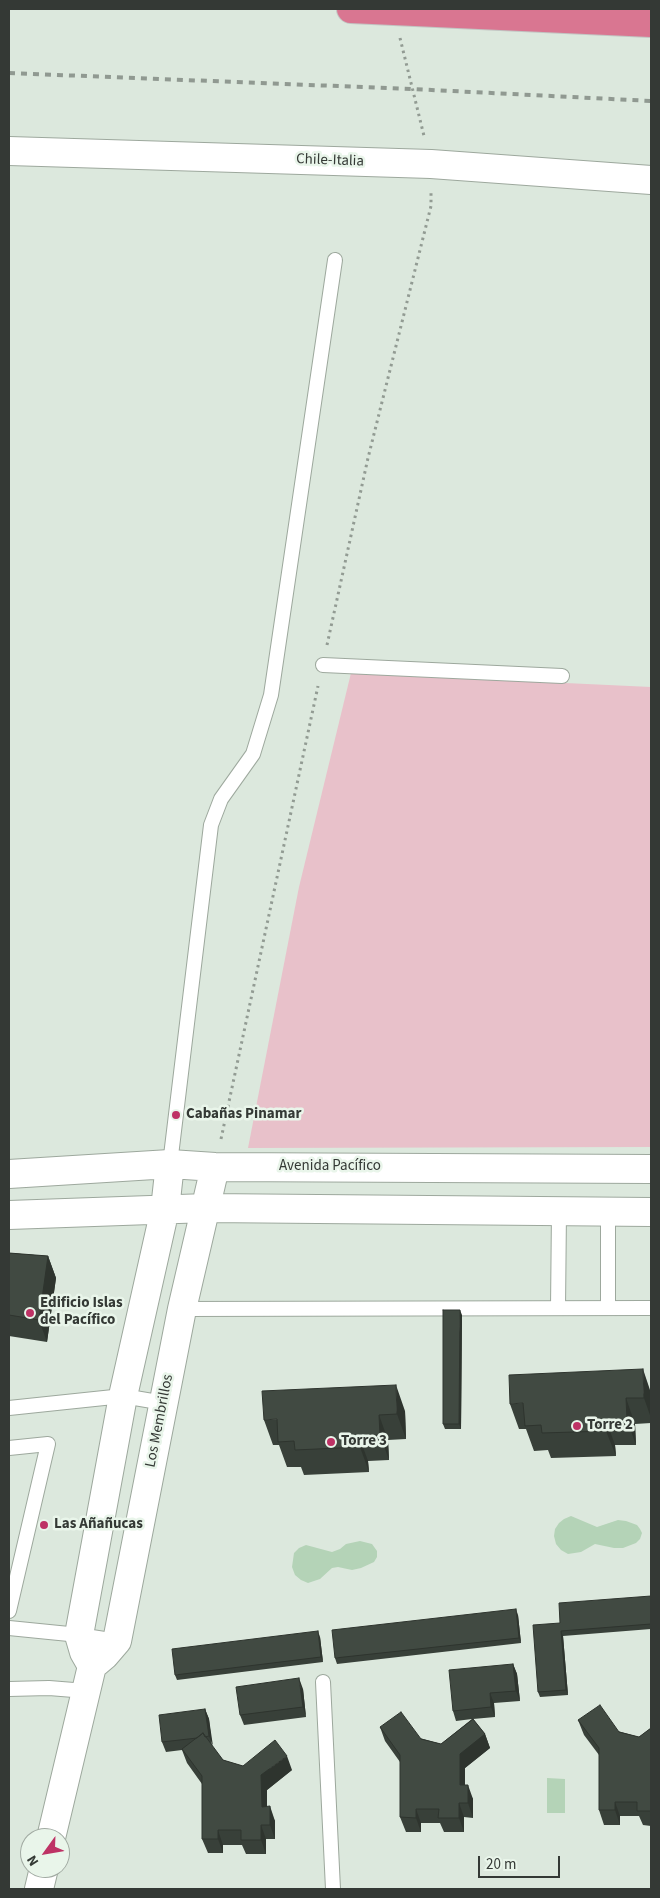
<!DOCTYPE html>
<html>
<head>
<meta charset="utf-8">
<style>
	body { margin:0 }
	#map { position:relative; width:660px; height:1898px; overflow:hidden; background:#dce8dd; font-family:"Source Sans 3",sans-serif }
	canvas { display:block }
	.frame { position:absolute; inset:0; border:10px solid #343935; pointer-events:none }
	.north { position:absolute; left:20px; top:1828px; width:50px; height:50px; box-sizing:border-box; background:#e9f5ea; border:1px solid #a1aaa2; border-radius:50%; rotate:238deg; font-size:14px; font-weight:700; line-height:20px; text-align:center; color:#343935 }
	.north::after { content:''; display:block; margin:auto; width:18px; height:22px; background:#be3265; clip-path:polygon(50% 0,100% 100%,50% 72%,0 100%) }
	.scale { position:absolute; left:478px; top:1856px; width:82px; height:22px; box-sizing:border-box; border:2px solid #343935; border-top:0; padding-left:6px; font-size:15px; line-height:18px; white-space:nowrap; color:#343935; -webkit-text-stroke:4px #e9f5ea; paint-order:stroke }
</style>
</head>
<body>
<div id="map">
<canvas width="660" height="1898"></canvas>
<div class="frame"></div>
<div class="north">N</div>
<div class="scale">20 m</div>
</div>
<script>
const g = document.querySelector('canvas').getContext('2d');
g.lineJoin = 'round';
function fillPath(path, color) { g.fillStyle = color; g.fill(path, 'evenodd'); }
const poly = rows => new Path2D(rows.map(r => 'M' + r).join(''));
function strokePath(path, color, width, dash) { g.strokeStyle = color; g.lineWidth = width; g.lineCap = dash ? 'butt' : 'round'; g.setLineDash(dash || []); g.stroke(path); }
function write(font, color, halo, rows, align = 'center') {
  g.font = font + ' "Source Sans 3",sans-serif'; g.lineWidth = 5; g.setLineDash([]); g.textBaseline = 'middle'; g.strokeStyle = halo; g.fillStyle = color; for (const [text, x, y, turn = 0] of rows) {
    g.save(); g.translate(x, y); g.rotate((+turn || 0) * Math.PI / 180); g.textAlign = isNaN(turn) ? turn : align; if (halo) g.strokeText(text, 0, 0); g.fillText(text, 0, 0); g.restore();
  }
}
fillPath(poly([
	[351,673,651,687,651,1147,248,1148,299,887]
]), '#e8c1ca');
fillPath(poly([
	[571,1516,597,1527,618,1520,626,1521,637,1525,640,1529,642,1533,640,1539,636,1543,623,1548,614,1548,595,1544,581,1552,568,1554,561,1550,556,1544,554,1536,555,1529,559,1523,564,1519],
	[360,1541,372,1544,377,1551,377,1557,374,1562,361,1568,352,1570,338,1567,332,1568,320,1579,308,1583,301,1580,295,1575,292,1567,294,1553,299,1548,306,1545,332,1552,340,1549,346,1544],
	[547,1778,565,1779,565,1813,547,1813]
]), '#b4d3b7');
const lane = poly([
	[323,665,562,676],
	[170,1164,211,825,221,799,253,754,271,695,335,260],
	[608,1212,608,1308],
	[558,1308,559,1211],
	[182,1309,651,1308],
	[9,1408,123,1396,164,1403],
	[9,1448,48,1444,9,1611],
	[9,1628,79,1635,117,1641],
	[323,1682,333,1889],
	[9,1689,49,1688,86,1691]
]);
const street = poly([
	[9,151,431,164,651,180],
	[9,1174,170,1164,215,1167,651,1169],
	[9,1215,207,1208,651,1212],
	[92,1666,84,1652,79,1635,123,1396,165,1209,170,1164],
	[51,1838,92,1666,105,1655,117,1641,182,1309,215,1167],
	[39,1889,44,1868]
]);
const highway = poly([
	[351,9,651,23]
]);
strokePath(lane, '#9da89d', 16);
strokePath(street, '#9da89d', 30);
strokePath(highway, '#c2c4c2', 30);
strokePath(poly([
	[400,38,424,136],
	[327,645,368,458,431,206,431,191],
	[221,1139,318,686]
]), '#929b93', 3, [2.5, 4]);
strokePath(lane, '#fff', 14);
strokePath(street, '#fff', 28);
strokePath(highway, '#d97691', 28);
strokePath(poly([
	[9,73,412,89,651,101]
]), '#909991', 4, [6, 6]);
fillPath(poly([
	[9,1253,48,1256,56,1278,47,1342,9,1336],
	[462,1315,461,1429,445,1429,443,1424],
	[651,1393,651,1423,635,1424,636,1445,615,1445,616,1456,551,1458,548,1450,534,1451,526,1429,519,1429,510,1404],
	[405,1411,406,1439,388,1440,389,1460,368,1461,369,1472,304,1475,301,1467,287,1467,279,1445,273,1445,264,1420],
	[651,1596,651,1629,563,1636,568,1695,540,1697,538,1692,560,1623],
	[518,1615,521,1643,337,1664,335,1658],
	[320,1637,323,1662,177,1680,175,1675],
	[513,1664,517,1674,520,1701,494,1703,495,1717,473,1719,485,1734,490,1748,465,1768,465,1785,473,1799,473,1818,464,1817,464,1832,444,1832,440,1823,421,1823,421,1832,406,1832,400,1817,400,1762,385,1741,380,1727,441,1744,472,1719,456,1721,453,1711],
	[303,1689,306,1717,244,1725,240,1715],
	[205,1709,209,1719,212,1746,223,1760,243,1766,292,1770,267,1790,267,1807,275,1821,275,1839,266,1839,266,1854,246,1854,242,1845,223,1845,223,1853,208,1853,202,1839,202,1784,187,1763,182,1750,166,1752,162,1742],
	[578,1720,639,1737,651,1728,651,1826,643,1825,639,1816,620,1816,620,1825,604,1825,599,1810,599,1755,584,1735]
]), '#384039');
fillPath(poly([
	[48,1256,56,1278,47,1342,39,1320],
	[460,1310,462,1315,461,1429,459,1424],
	[643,1369,651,1393,651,1418,644,1398],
	[396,1385,405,1411,406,1439,397,1414],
	[626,1398,635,1424,636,1445,627,1420],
	[379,1415,388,1440,389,1460,380,1435],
	[606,1420,615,1445,616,1456,606,1431],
	[359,1436,368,1461,369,1472,360,1447],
	[516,1609,518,1615,521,1643,519,1638],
	[318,1631,320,1637,323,1662,321,1657],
	[561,1631,563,1636,568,1695,566,1690],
	[513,1664,517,1674,520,1701,516,1691],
	[299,1678,303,1689,306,1717,303,1707],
	[490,1693,494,1703,495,1717,491,1707],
	[205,1709,209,1719,213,1746,209,1736],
	[485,1734,490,1748,465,1768,465,1799,460,1785,460,1754],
	[287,1756,292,1770,267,1790,267,1821,262,1807,261,1775],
	[468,1785,473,1799,473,1818,468,1803],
	[615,1802,620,1816,620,1825,615,1810],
	[459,1803,464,1817,464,1832,459,1818],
	[270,1806,275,1821,275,1839,270,1825],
	[416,1809,421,1823,421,1832,416,1818],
	[261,1825,266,1839,266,1854,261,1840],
	[218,1830,223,1845,223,1853,218,1839]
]), '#2e342e');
const building = poly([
	[9,1253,48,1256,39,1320,9,1315,9,1253],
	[443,1310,460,1310,459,1424,443,1424,443,1310],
	[643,1369,644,1398,626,1398,627,1420,606,1420,606,1431,542,1433,541,1425,525,1426,523,1403,510,1404,509,1375,643,1369],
	[396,1385,397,1414,379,1415,380,1435,359,1436,360,1447,295,1450,294,1441,278,1442,277,1419,264,1420,262,1391,396,1385],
	[651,1596,651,1624,561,1631,566,1690,538,1692,533,1625,560,1623,559,1603,651,1596],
	[516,1609,519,1638,335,1658,332,1630,516,1609],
	[318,1631,321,1657,175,1675,172,1649,318,1631],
	[513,1664,516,1691,490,1693,491,1707,453,1711,449,1670,513,1664],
	[299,1678,303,1707,240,1715,236,1687,299,1678],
	[600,1705,619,1732,639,1737,651,1728,651,1811,637,1811,637,1802,615,1802,615,1810,599,1810,599,1748,578,1720,600,1705],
	[205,1709,209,1736,205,1737,203,1733,197,1738,162,1742,159,1715,205,1709],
	[401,1712,421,1739,441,1744,473,1719,485,1734,460,1754,460,1785,468,1785,468,1803,459,1803,459,1818,438,1818,439,1809,416,1809,416,1818,400,1817,400,1755,380,1727,401,1712],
	[203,1733,223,1760,243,1766,275,1740,287,1756,261,1775,262,1807,270,1806,270,1825,261,1825,261,1840,241,1840,241,1830,218,1830,218,1839,202,1839,202,1776,182,1749,203,1733]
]);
fillPath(building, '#414a42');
strokePath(building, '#2e342e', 1);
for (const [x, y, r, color] of [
	[176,1115,5,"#be3265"],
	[30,1313,5,"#be3265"],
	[577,1426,5,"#be3265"],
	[331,1442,5,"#be3265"],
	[44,1525,5,"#be3265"]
]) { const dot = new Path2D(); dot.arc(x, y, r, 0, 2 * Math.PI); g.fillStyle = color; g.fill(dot); strokePath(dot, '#e9f5ea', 2); }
write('15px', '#343935', '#e9f5ea', [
	["Chile-Italia",330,161,2],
	["Avenida Pacífico",330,1167],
	["Los Membrillos",160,1421,-79]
]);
write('bold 15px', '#343935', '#e9f5ea', [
	["Cabañas Pinamar",186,1115],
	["Edificio Islas",40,1304],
	["del Pacífico",40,1321],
	["Torre 2",587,1426],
	["Torre 3",341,1442],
	["Las Añañucas",54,1525]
], 'left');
</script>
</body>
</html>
